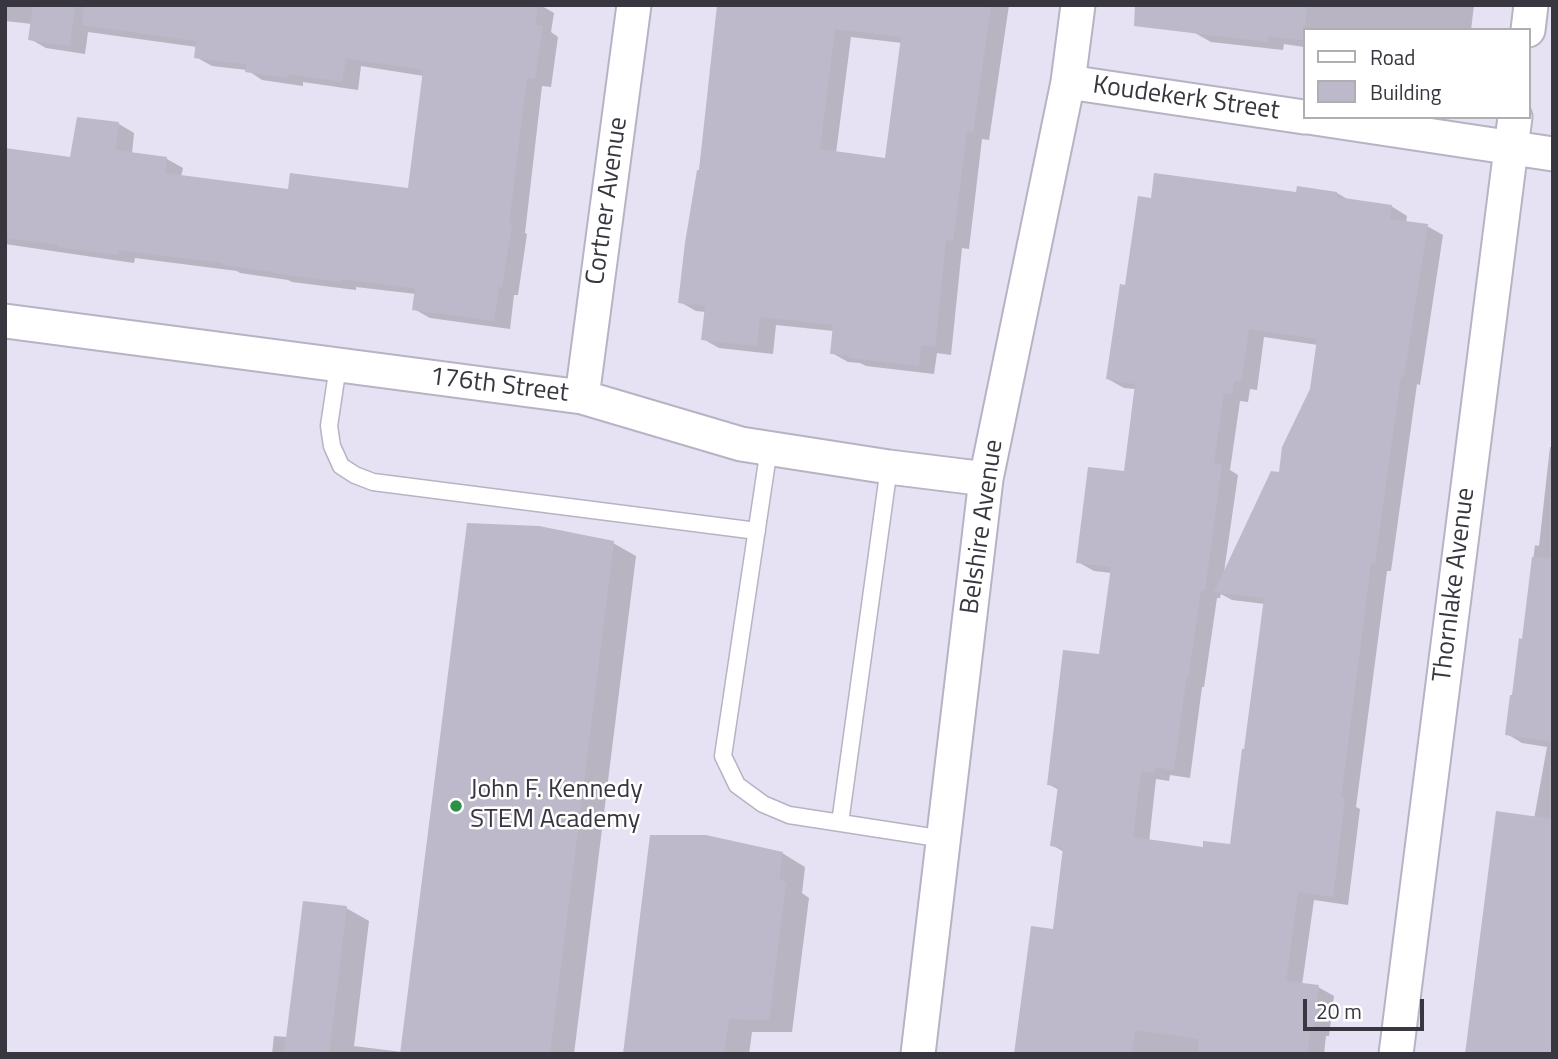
<!DOCTYPE html>
<html>
<head>
<meta charset="utf-8">
<style>
	body { margin:0 }
	#map { position:relative; width:1558px; height:1059px; overflow:hidden; background:#e6e1f3; font-family:"Titillium Web",sans-serif }
	canvas { display:block }
	.frame { position:absolute; inset:0; border:7px solid #38363e; pointer-events:none }
	.legend { position:absolute; left:1303px; top:28px; width:228px; height:91px; box-sizing:border-box; background:#fff; border:2px solid #afafb2; margin:0; padding:9px 12px; list-style:none; font-size:21px; color:#38363e }
	.legend li { display:flex; align-items:center; gap:14px; height:35px }
	.legend b { width:35px; border:2px solid #afafb2 }
	.scale { position:absolute; left:1303px; top:999px; width:121px; height:32px; box-sizing:border-box; border:4px solid #38363e; border-top:0; padding-left:9px; font-size:21px; line-height:24px; white-space:nowrap; color:#38363e; -webkit-text-stroke:5px #fff; paint-order:stroke }
</style>
</head>
<body>
<div id="map">
<canvas width="1558" height="1059"></canvas>
<div class="frame"></div>
<ul class="legend">
<li><b style="height:9px;background:#fff"></b>Road</li>
<li><b style="height:19px;background:#bdb9ca"></b>Building</li>
</ul>
<div class="scale">20 m</div>
</div>
<script>
const g = document.querySelector('canvas').getContext('2d');
g.lineJoin = 'round';
function fillPath(path, color) { g.fillStyle = color; g.fill(path, 'evenodd'); }
const poly = rows => new Path2D(rows.map(r => 'M' + r).join(''));
function strokePath(path, color, width, dash) { g.strokeStyle = color; g.lineWidth = width; g.lineCap = dash ? 'butt' : 'round'; g.setLineDash(dash || []); g.stroke(path); }
function write(font, color, halo, rows, align = 'center') {
  g.font = font + ' "Titillium Web",sans-serif'; g.lineWidth = 5; g.setLineDash([]); g.textBaseline = 'middle'; g.strokeStyle = halo; g.fillStyle = color; for (const [text, x, y, turn = 0] of rows) {
    g.save(); g.translate(x, y); g.rotate((+turn || 0) * Math.PI / 180); g.textAlign = isNaN(turn) ? turn : align; if (halo) g.strokeText(text, 0, 0); g.fillText(text, 0, 0); g.restore();
  }
}
fillPath(poly([
	[5,5,540,5,554,13,551,32,558,37,551,87,542,86,525,233,527,234,518,295,514,295,510,329,430,318,414,309,416,294,356,287,356,290,292,282,288,280,240,273,237,271,135,258,134,263,5,244,5,150,71,159,119,124,134,133,132,154,167,159,183,168,181,177,290,191,410,190,424,76,361,66,358,90,303,82,303,86,262,80,247,70,212,66,196,57,197,47,88,32,85,54,46,48,30,39,32,24,5,21],
	[723,5,1009,5,989,140,982,139,969,249,962,248,951,355,937,353,934,374,866,366,860,363,848,362,832,353,834,331,776,325,773,354,719,348,703,339,706,312,696,311,680,302],
	[851,37,902,43,886,160,836,153],
	[1162,5,1474,5,1471,30,1304,30,1304,47,1284,44,1283,50,1211,42,1195,33],
	[1337,193,1349,200,1391,206,1407,216,1406,223,1427,226,1443,235,1420,385,1417,384,1391,571,1387,571,1356,807,1360,809,1348,905,1314,900,1302,985,1318,987,1334,996,1329,1036,1326,1036,1324,1054,1017,1054,1055,931,1064,852,1052,845,1059,790,1048,784,1100,656,1112,573,1094,571,1078,562,1126,473,1136,389,1124,388,1108,379,1127,287,1152,200],
	[1264,337,1318,345,1311,390,1280,474,1224,572,1238,475,1230,470,1240,401,1248,402,1250,389,1257,390],
	[1221,594,1232,600,1265,604,1246,751,1231,846,1204,849,1149,842,1156,779,1169,781,1170,775,1190,778,1202,687,1204,687,1217,598,1220,598],
	[1550,447,1553,447,1553,1054,1534,819,1547,747,1522,743,1507,734,1523,641,1535,545,1539,546],
	[613,543,636,556,574,1054,272,1054,274,1036,288,1037,346,908,369,921,354,1046,402,1052],
	[782,853,805,867,802,893,809,898,792,1032,752,1032,749,1054,624,1054]
]), '#0003');
fillPath(poly([
	[33,5,75,5,70,46,28,40],
	[84,5,538,5,535,25,543,26,535,79,527,78,509,223,512,224,502,287,499,287,494,321,412,310,415,288,341,279,341,282,274,273,274,272,223,265,223,263,119,250,119,255,58,247,58,245,5,238,5,148,70,157,77,117,119,122,115,150,167,157,165,173,288,189,290,173,408,188,423,70,346,58,342,82,288,74,287,78,245,72,246,64,194,58,196,41,82,25],
	[717,5,991,5,973,132,967,131,953,241,946,240,935,347,921,345,919,366,848,358,849,355,830,354,833,325,760,317,757,346,701,340,705,306,678,303,685,243,697,170,699,170],
	[835,29,901,37,885,158,820,149],
	[1135,5,1307,5,1303,40,1268,36,1267,42,1134,26],
	[1154,173,1296,192,1297,186,1337,192,1337,197,1392,205,1390,219,1428,224,1404,377,1401,376,1375,563,1371,563,1341,798,1345,798,1333,897,1298,892,1286,981,1319,985,1313,1028,1311,1028,1307,1054,1198,1054,1199,1039,1135,1030,1132,1054,1014,1054,1031,926,1053,929,1063,848,1050,846,1058,786,1047,785,1063,650,1099,654,1111,567,1076,563,1088,467,1124,471,1135,384,1106,379,1120,284,1125,285,1138,196,1151,198],
	[1249,329,1317,339,1310,389,1282,447,1279,472,1271,471,1214,592,1264,598,1244,749,1242,749,1230,844,1203,841,1203,847,1133,837,1141,771,1154,773,1155,767,1174,770,1186,679,1188,679,1201,590,1205,590,1222,464,1214,463,1224,393,1232,394,1234,381,1241,382],
	[467,523,539,526,614,541,550,1054,400,1054],
	[1532,557,1553,558,1553,742,1505,735,1510,695,1512,695,1519,638,1522,639],
	[1496,811,1553,819,1553,1054,1465,1054],
	[650,835,706,835,783,852,779,878,786,883,769,1020,729,1019,724,1054,623,1054],
	[303,901,347,906,329,1054,284,1054]
]), '#bdb9ca');
const lane = poly([
	[338,366,329,426,332,446,341,466,355,475,373,482,757,531],
	[769,448,723,756,737,785,763,804,789,815,944,839],
	[840,823,889,467]
]);
const street = poly([
	[1528,30,1531,5],
	[1068,82,1304,117],
	[1308,117,1553,154],
	[5,321,582,397,741,444,889,467,986,479],
	[582,397,634,5],
	[918,1054,986,479,1068,82,1078,5],
	[1396,1054,1515,117]
]);
strokePath(lane, '#b8b3c4', 19);
strokePath(street, '#b8b3c4', 37);
strokePath(lane, '#fff', 16);
strokePath(street, '#fff', 33);
for (const [x, y, r, color] of [
	[456,806,7,"#2c9146"]
]) { const dot = new Path2D(); dot.arc(x, y, r, 0, 2 * Math.PI); g.fillStyle = color; g.fill(dot); strokePath(dot, '#fff', 2.5); }
write('26px', '#38363e', '#fff', [
	["Koudekerk Street",1186,99,8],
	["Cortner Avenue",608,201,-82],
	["176th Street",499,386,7],
	["Belshire Avenue",983,527,-82],
	["Thornlake Avenue",1455,585,-83]
]);
write('26px', '#38363e', '#fff', [
	["John F. Kennedy",470,791],
	["STEM Academy",470,821]
], 'left');
</script>
</body>
</html>
